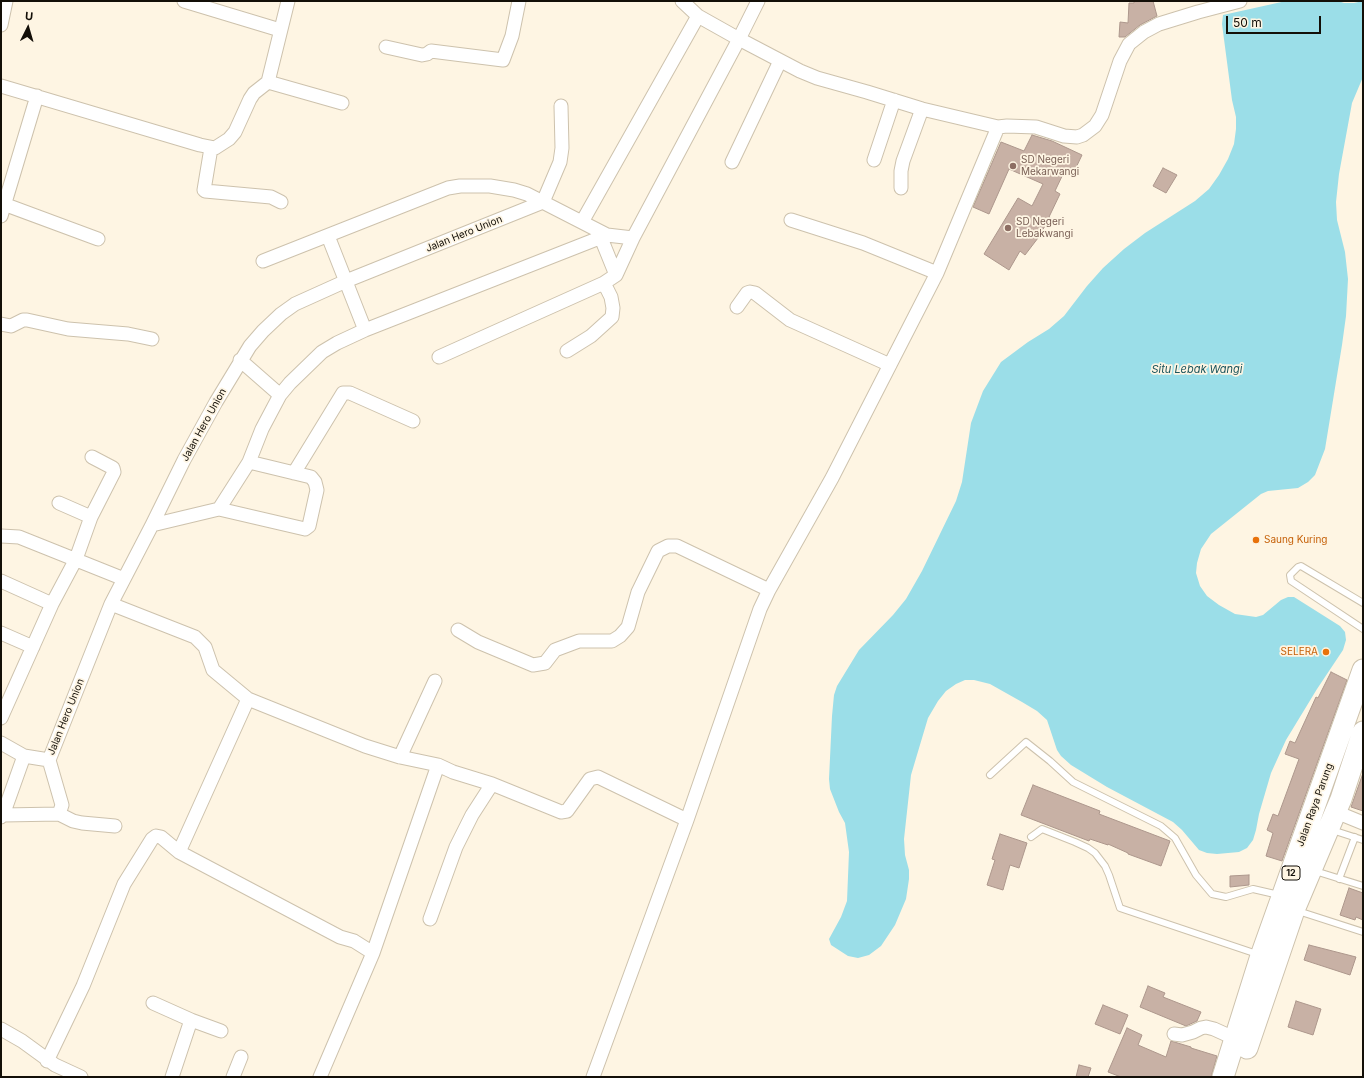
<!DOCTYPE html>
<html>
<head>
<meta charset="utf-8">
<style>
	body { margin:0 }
	#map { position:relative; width:1364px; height:1078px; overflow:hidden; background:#fef5e3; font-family:Inter,sans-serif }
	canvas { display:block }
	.frame { position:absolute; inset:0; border:2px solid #130f08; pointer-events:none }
	.north { position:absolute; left:8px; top:8px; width:40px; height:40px; -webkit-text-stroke:3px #fef5e3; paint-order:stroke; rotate:5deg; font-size:11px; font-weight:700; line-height:16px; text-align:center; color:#130f08 }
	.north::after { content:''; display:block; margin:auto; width:14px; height:18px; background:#130f08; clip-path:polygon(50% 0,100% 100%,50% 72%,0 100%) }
	.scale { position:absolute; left:1226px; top:16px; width:95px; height:18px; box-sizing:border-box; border:2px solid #130f08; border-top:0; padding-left:5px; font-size:12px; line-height:14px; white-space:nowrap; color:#130f08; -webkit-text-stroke:3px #fef5e3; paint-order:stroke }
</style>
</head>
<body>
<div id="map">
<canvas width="1364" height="1078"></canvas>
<div class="frame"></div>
<div class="north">U</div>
<div class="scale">50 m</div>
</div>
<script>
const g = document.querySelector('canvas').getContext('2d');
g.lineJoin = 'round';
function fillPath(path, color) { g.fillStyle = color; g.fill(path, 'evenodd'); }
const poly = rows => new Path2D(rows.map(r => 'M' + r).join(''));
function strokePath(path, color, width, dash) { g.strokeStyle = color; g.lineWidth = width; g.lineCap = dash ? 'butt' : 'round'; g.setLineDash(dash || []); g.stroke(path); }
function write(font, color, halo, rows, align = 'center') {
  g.font = font + ' Inter,sans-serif'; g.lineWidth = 3.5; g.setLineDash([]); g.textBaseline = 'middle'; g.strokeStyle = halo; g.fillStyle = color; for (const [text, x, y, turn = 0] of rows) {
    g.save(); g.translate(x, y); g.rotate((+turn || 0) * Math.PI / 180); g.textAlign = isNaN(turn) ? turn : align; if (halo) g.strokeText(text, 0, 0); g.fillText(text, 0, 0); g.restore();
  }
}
fillPath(poly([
	[1286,1,1338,1,1344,3,1354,3,1363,1,1363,77,1352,103,1339,174,1336,202,1337,220,1345,252,1348,279,1346,316,1342,345,1325,449,1315,475,1308,482,1298,488,1268,491,1261,494,1211,534,1201,549,1197,563,1196,573,1200,586,1207,596,1219,605,1235,614,1256,617,1263,615,1281,600,1288,597,1294,597,1340,626,1345,632,1346,640,1343,650,1317,689,1286,740,1271,773,1259,814,1256,830,1253,840,1247,848,1239,852,1217,854,1207,853,1199,850,1182,830,1173,822,1107,787,1071,765,1061,756,1057,750,1047,720,1037,711,1022,702,990,684,974,680,965,680,956,684,946,691,938,701,928,718,911,775,904,839,905,855,909,870,909,879,906,899,895,925,881,946,869,955,858,958,848,956,831,945,829,939,841,917,847,901,849,852,845,823,839,812,830,789,829,779,832,716,834,695,837,686,859,650,893,615,906,599,922,571,956,501,962,482,971,423,983,391,1001,362,1028,342,1049,329,1064,316,1087,286,1103,268,1124,249,1145,233,1195,201,1209,189,1219,175,1228,159,1234,144,1236,129,1236,117,1232,100,1222,24,1223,15]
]), '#9bdee8');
const building = poly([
	[1134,1,1153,1,1157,16,1140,25,1125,37,1119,37,1120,22,1128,23,1129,3,1134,3,1134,1],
	[1032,135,1052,141,1082,155,1072,176,1064,172,1055,191,1060,194,1049,217,1050,217,1038,238,1025,255,1020,251,1009,270,984,254,1018,198,1032,206,1043,184,1009,169,989,214,973,207,1001,142,1024,151,1032,135],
	[1163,168,1177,175,1166,193,1153,186,1163,168],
	[1331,672,1347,680,1282,861,1266,856,1273,833,1267,830,1273,814,1278,816,1299,759,1285,754,1290,741,1295,743,1316,697,1318,698,1331,672],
	[1362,776,1363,777,1363,811,1351,807,1362,776],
	[1033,785,1100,811,1099,814,1170,841,1161,866,1128,854,1128,853,1108,844,1108,845,1090,839,1089,841,1021,815,1033,785],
	[1000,834,1027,843,1019,868,1010,865,1003,890,987,885,995,860,992,859,1000,834],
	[1249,875,1249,885,1230,887,1230,876,1249,875],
	[1349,888,1363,893,1363,920,1356,917,1355,920,1340,915,1349,888],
	[1309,945,1356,957,1350,975,1304,960,1309,945],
	[1148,986,1165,993,1163,997,1201,1012,1197,1021,1186,1026,1140,1007,1148,986],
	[1296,1001,1321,1009,1313,1035,1288,1027,1296,1001],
	[1103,1005,1128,1015,1120,1034,1095,1024,1103,1005],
	[1127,1028,1142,1035,1138,1045,1166,1057,1171,1041,1191,1047,1191,1048,1217,1056,1211,1077,1121,1077,1108,1072,1127,1028],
	[1079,1065,1091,1068,1088,1077,1076,1077,1079,1065]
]);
fillPath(building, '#c8b1a5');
strokePath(building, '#ad978c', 1);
const service = poly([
	[1363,603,1301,566,1298,567,1290,575,1291,581,1363,629],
	[990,775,1026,742,1050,761,1073,782,1161,826,1175,838,1196,875,1212,894,1226,897,1253,889,1279,895],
	[1332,830,1363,840],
	[1031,837,1042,829,1075,842,1088,848,1095,853,1105,866,1109,875,1120,908,1257,954],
	[1315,871,1363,886],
	[1339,879,1355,837],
	[1298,911,1363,932]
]);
const minor = poly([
	[184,1,280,30],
	[682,1,698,16,739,39,758,1],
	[1,25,6,1],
	[386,47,422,55,427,54,431,51,503,60,512,36,519,1],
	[268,82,342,103],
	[1,86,200,145,215,148,229,139,235,132,250,99,254,93,268,82,288,1],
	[211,148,204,190,205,191,271,197,281,202],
	[874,160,894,100],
	[732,162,780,61],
	[901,188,901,171,903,161,922,109],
	[543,202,560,162,562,148,561,106],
	[1,203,98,239],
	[1,216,37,96],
	[791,220,863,243,937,273],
	[582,222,698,16],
	[328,236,365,330],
	[601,238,616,275],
	[263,261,448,188,460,186,490,186,514,190,527,194,607,235,633,238,739,39,800,71,817,78,867,92,922,109,998,127,1007,126,1036,127,1064,136,1077,137,1083,135,1095,126,1102,115,1120,61,1129,44,1144,32,1159,24,1198,12,1240,1],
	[737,307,747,293,750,292,755,293,790,320,890,365],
	[1,324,11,326,23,320,27,320,68,329,128,334,152,339],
	[567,351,591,336,612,317,613,308,611,297,604,283],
	[439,357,604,283,616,275,633,238],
	[240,360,280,395],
	[294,473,343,393,350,393,413,421],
	[59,503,91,517],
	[219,509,305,529,309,526,317,490,315,482,311,477,249,462],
	[152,525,219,509,249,462,262,429,280,395,290,383,322,352,337,343,365,330,607,235],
	[1,536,19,537,124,579],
	[1,581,52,604],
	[111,604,195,637,205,647,213,670,248,699,365,746,400,757,438,765,453,772,492,784,561,812,567,811,590,779,598,777,687,820],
	[458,630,478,642,533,665,545,663,555,650,579,641,612,641,620,636,628,627,638,592,658,551,668,546,677,546,769,590],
	[1,633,33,647],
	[1,718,52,604,76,559,91,517,114,472,113,468,92,457],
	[1,743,24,756,49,760,111,604,152,525,184,460,216,402,250,346,263,331,281,314,295,304,346,281,543,202],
	[400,757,435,681],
	[1336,812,1363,823],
	[59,814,73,821,82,823,115,826],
	[3,815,59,814,62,805,49,760],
	[1,817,3,815,24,756],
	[179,852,248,699],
	[430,919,456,847,472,815,492,784],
	[153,1003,191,1020,172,1077],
	[191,1020,221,1031],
	[1,1029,22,1041,55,1065,81,1077],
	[1174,1034,1182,1035,1193,1032,1201,1028,1206,1027,1214,1029,1236,1039],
	[47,1061,83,986,124,884,152,839,156,836,161,837,179,852,340,937,354,941,373,953],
	[233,1077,241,1057],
	[320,1077,373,953,438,765],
	[593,1077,687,820,760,609,769,590,832,478,937,273,998,127]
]);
const trunk = poly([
	[1247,1048,1294,910,1341,799,1363,732],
	[1223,1077,1261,956,1363,670]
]);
strokePath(service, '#cdc2ad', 8);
strokePath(minor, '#cdc2ad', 15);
strokePath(trunk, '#cdc2ad', 23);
strokePath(service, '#fff', 6);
strokePath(minor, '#fff', 13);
strokePath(trunk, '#fff', 21);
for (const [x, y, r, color] of [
	[1013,166,4,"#8d6e63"],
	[1008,228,4,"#8d6e63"],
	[1256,540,4,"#e8710a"],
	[1326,652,4,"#e8710a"]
]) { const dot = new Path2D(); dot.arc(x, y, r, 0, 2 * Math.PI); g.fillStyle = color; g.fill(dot); strokePath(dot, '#fef5e3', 1.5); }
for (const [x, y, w] of [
	[1291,873,18]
]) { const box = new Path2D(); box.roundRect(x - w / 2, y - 7, w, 14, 3); g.fillStyle = '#fef5e3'; g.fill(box); strokePath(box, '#130f08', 1); }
write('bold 9px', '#130f08', null, [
	["12",1291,873]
]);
write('10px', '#785e54', '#fef5e3', [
	["SD Negeri",1021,160],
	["Mekarwangi",1021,172],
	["SD Negeri",1016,222],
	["Lebakwangi",1016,234]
], 'left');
write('10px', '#130f08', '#fef5e3', [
	["Jalan Hero Union",464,234,-22],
	["Jalan Hero Union",204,425,-61],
	["Jalan Hero Union",66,717,-68],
	["Jalan Raya Parung",1315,805,-70]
]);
write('10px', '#c56008', '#fef5e3', [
	["Saung Kuring",1264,540],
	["SELERA",1318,652,"right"]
], 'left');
write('italic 11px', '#1a545c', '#fef5e3', [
	["Situ Lebak Wangi",1197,370]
]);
</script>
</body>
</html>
